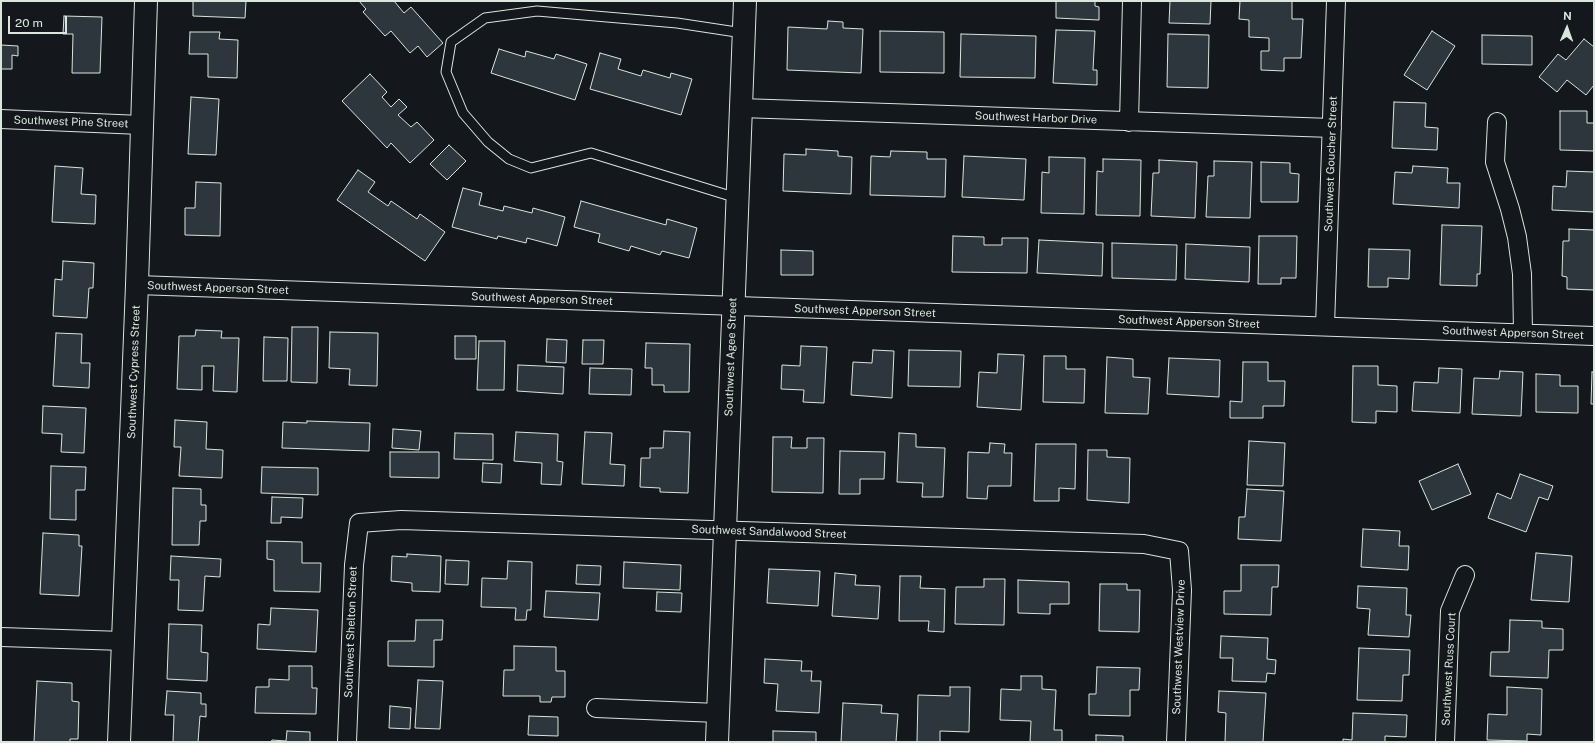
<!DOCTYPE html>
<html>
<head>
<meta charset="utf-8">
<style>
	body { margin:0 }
	#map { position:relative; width:1595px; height:743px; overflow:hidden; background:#14181c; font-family:"Public Sans",sans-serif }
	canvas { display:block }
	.frame { position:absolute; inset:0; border:2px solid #d8e6dc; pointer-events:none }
	.north { position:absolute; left:1547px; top:8px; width:40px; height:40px; -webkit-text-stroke:3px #14181c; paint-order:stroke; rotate:2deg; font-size:11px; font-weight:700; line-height:16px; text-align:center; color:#d8e6dc }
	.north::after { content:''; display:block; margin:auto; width:14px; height:18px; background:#d8e6dc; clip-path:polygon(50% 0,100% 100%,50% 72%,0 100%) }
	.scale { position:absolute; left:8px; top:16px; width:59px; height:18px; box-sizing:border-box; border:2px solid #d8e6dc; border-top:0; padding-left:5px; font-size:12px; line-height:14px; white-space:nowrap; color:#d8e6dc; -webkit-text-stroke:3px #14181c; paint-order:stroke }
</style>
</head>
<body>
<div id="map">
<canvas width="1595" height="743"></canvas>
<div class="frame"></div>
<div class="north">N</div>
<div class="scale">20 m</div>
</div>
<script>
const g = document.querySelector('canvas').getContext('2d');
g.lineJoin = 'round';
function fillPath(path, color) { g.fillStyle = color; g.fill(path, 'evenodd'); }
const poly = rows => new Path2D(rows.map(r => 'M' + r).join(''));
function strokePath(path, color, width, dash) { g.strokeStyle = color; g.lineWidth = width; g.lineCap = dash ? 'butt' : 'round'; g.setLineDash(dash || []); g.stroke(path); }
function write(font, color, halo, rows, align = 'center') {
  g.font = font + ' "Public Sans",sans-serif'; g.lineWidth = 3; g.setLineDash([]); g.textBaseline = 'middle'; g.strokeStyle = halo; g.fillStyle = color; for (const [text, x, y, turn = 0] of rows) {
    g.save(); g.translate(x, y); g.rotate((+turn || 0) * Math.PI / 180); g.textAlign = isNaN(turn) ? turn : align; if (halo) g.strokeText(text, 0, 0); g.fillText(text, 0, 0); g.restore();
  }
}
const building = poly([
	[193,1,246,1,245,18,193,16,193,1],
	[359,1,394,1,404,13,411,7,443,43,427,57,418,46,410,53,391,31,385,36,363,12,366,9,359,1],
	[1056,1,1095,1,1095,6,1099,7,1099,20,1056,18,1056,1],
	[1170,1,1211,1,1210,24,1169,23,1170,1],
	[1240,1,1292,1,1292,19,1303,19,1301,58,1284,58,1284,71,1261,70,1261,51,1269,51,1269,38,1249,37,1249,20,1239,19,1240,1],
	[64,16,102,17,100,73,72,73,73,34,63,34,64,16],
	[828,21,843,22,843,28,863,29,861,73,787,70,788,27,827,29,828,21],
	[1056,30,1095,31,1093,70,1097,70,1097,85,1053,83,1056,30],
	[880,31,944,32,944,73,880,72,880,31],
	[1432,31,1455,46,1427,90,1404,75,1432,31],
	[190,32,220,32,219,39,238,40,237,78,208,77,208,54,189,54,190,32],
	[961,34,1036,36,1035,78,960,77,961,34],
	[1168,34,1209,35,1208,88,1167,87,1168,34],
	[1482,35,1532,36,1532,65,1482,64,1482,35],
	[1584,39,1594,47,1594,85,1586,95,1567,80,1557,92,1539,77,1558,54,1566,60,1584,39],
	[1,45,18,46,18,56,12,55,12,69,1,69,1,45],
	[499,49,525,57,526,51,554,59,556,54,587,64,575,100,491,73,499,49],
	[600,53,621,59,618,69,641,76,643,70,670,78,671,73,692,79,681,115,590,89,600,53],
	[370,74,387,92,382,97,391,107,399,99,407,107,398,115,411,127,417,122,434,140,410,163,391,143,387,148,342,101,370,74],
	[191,97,219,99,216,155,188,154,191,97],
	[1394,102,1426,103,1425,127,1438,128,1437,150,1392,148,1394,102],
	[1560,111,1587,111,1587,123,1594,123,1594,151,1560,150,1560,111],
	[449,145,466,161,447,180,430,164,449,145],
	[806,149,838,151,838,156,852,157,851,194,783,191,784,154,806,155,806,149],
	[891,151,927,152,927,159,946,159,945,197,870,195,871,156,890,157,891,151],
	[964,156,1026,159,1024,200,962,197,964,156],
	[1049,157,1085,158,1084,214,1041,213,1042,172,1049,173,1049,157],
	[1103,159,1141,160,1140,216,1096,215,1097,171,1103,172,1103,159],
	[1159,160,1197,162,1195,218,1151,216,1153,173,1159,173,1159,160],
	[1214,161,1252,162,1250,218,1206,217,1208,176,1214,176,1214,161],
	[1261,162,1290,163,1290,173,1299,174,1298,202,1261,202,1261,162],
	[55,166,83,168,81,194,96,195,95,224,52,222,55,166],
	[1413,166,1448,168,1447,183,1460,183,1459,208,1393,204,1395,172,1412,173,1413,166],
	[358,170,375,182,368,192,388,206,391,201,417,219,420,214,445,232,425,261,337,200,358,170],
	[1567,171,1594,172,1594,212,1552,210,1553,186,1566,187,1567,171],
	[196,182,221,183,220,236,185,235,185,208,195,208,196,182],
	[463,188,482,193,479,205,503,211,504,206,532,213,533,208,565,217,557,246,527,238,526,243,498,236,497,239,452,227,463,188],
	[581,201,666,225,667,219,697,228,689,258,662,251,660,255,631,246,629,251,598,242,600,234,574,227,581,201],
	[1442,225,1482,226,1480,274,1477,274,1477,286,1440,285,1442,225],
	[1569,229,1594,230,1594,290,1567,289,1567,277,1562,276,1563,241,1569,241,1569,229],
	[953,236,984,237,984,245,1002,245,1002,238,1028,238,1027,273,952,272,953,236],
	[1259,236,1297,236,1296,278,1281,278,1281,284,1258,284,1259,236],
	[1039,240,1103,243,1102,276,1037,273,1039,240],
	[1112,243,1177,245,1176,280,1112,278,1112,243],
	[1186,244,1250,247,1249,282,1185,279,1186,244],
	[1369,249,1410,250,1409,279,1388,278,1388,287,1368,287,1369,249],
	[781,250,813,251,813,275,781,275,781,250],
	[63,261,94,263,93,288,89,288,87,318,53,316,55,279,62,280,63,261],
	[292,327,318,327,317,383,291,382,292,327],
	[196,330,222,331,221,338,239,338,237,392,213,391,214,366,202,366,202,390,177,389,179,336,195,336,196,330],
	[330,332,378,333,377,386,349,385,350,369,329,368,330,332],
	[56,333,82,334,81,363,90,363,89,388,53,386,56,333],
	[455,336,476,336,476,359,455,359,455,336],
	[264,337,288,338,287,381,263,381,264,337],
	[547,339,567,340,566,363,546,362,547,339],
	[583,340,604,340,603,364,582,364,583,340],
	[479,341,505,341,504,390,477,390,479,341],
	[646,343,690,344,689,392,664,392,664,385,652,385,652,368,645,368,646,343],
	[801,346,827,347,824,403,803,402,804,390,781,389,782,365,800,366,801,346],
	[873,350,894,351,892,398,851,395,853,362,872,363,873,350],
	[909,350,961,351,960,387,908,386,909,350],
	[998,354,1024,355,1021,410,977,407,979,372,997,373,998,354],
	[1044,356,1066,356,1066,369,1085,369,1084,403,1043,402,1044,356],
	[1107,357,1133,359,1133,377,1150,378,1148,414,1105,413,1107,357],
	[1169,358,1220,360,1219,397,1167,394,1169,358],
	[1243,362,1268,362,1268,381,1285,381,1284,406,1263,406,1263,418,1230,418,1230,401,1242,402,1243,362],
	[518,365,564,367,563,394,517,391,518,365],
	[1353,366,1378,366,1378,385,1397,386,1397,412,1376,411,1376,423,1352,422,1353,366],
	[590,368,632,369,631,395,589,394,590,368],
	[1439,368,1462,369,1460,413,1412,411,1414,382,1438,383,1439,368],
	[1500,371,1523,372,1521,416,1472,414,1474,378,1499,379,1500,371],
	[1592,372,1594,372,1594,404,1591,404,1592,372],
	[1536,374,1560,375,1560,386,1578,386,1578,413,1536,412,1536,374],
	[43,406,86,408,84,453,61,452,62,434,42,433,43,406],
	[175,420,207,422,206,449,223,450,222,478,179,476,181,447,174,447,175,420],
	[307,421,370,423,369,451,282,448,283,422,307,423,307,421],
	[393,429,421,431,419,450,392,448,393,429],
	[664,431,690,432,688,493,660,492,660,488,640,487,641,458,650,458,650,448,663,448,664,431],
	[516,432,558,434,557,461,563,462,561,485,541,484,542,463,514,461,516,432],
	[585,432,612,433,610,464,625,465,624,486,582,484,585,432],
	[455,433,493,434,493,460,454,459,455,433],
	[899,433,916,434,916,447,945,448,943,497,922,497,923,483,897,482,899,433],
	[773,437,792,437,791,448,807,448,807,438,824,438,823,493,772,492,773,437],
	[1249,441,1285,443,1283,486,1247,485,1249,441],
	[990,443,1005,444,1004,453,1012,453,1011,486,988,486,987,499,967,498,968,452,989,453,990,443],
	[1036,444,1076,444,1075,489,1059,488,1059,501,1034,501,1036,444],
	[1088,450,1107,450,1107,457,1130,458,1129,503,1087,500,1088,450],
	[840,451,885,452,884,479,860,479,860,494,839,494,840,451],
	[390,452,439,452,439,478,390,477,390,452],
	[483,463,502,464,501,483,482,482,483,463],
	[1458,464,1471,494,1432,510,1419,481,1458,464],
	[51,466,86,467,85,490,76,490,76,520,50,519,51,466],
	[262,467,318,468,318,495,261,493,262,467],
	[1520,474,1553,486,1548,500,1539,497,1526,532,1488,518,1497,493,1511,499,1520,474],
	[173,488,201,489,201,505,206,505,206,521,200,521,199,545,172,545,173,488],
	[1247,489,1284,491,1281,541,1238,539,1239,517,1245,517,1247,489],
	[272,497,303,498,302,518,281,517,281,523,271,523,272,497],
	[1363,529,1400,531,1399,546,1409,546,1408,570,1361,567,1363,529],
	[43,533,79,535,79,546,82,546,79,596,40,594,43,533],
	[267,541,302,542,302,563,321,563,320,592,274,591,274,560,267,559,267,541],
	[1536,553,1572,556,1569,602,1531,600,1536,553],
	[407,554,441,556,440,592,412,591,412,583,391,581,392,556,407,557,407,554],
	[171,556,221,559,220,577,205,576,203,611,178,610,179,580,170,580,171,556],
	[446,560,469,561,468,585,445,584,446,560],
	[508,561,532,562,531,610,527,610,526,620,515,620,516,608,481,607,482,578,507,579,508,561],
	[624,562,681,565,680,590,623,588,624,562],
	[577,565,601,566,600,585,576,584,577,565],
	[1241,565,1279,565,1278,587,1272,587,1271,615,1224,614,1224,591,1241,591,1241,565],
	[769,569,820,571,818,606,767,603,769,569],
	[835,573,856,575,855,585,880,586,878,619,832,616,835,573],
	[900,576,921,576,920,588,945,589,944,632,928,631,929,621,899,621,900,576],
	[984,579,1005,579,1004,625,955,624,956,587,984,587,984,579],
	[1018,580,1069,582,1069,604,1050,604,1050,614,1018,613,1018,580],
	[1100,584,1127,584,1127,590,1140,590,1139,632,1099,631,1100,584],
	[1358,586,1407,588,1406,615,1411,615,1409,637,1368,635,1370,609,1357,608,1358,586],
	[546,591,600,593,598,620,544,617,546,591],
	[657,592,682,593,681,612,656,611,657,592],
	[271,608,318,610,316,652,257,649,258,624,270,625,271,608],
	[416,620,443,620,442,640,434,640,434,667,388,666,388,641,415,641,416,620],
	[1510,620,1542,621,1542,628,1563,629,1563,650,1549,650,1548,678,1490,676,1491,652,1509,652,1510,620],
	[169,624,202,625,201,652,208,653,207,681,167,679,169,624],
	[1221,636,1268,638,1267,659,1276,660,1275,674,1267,673,1266,682,1232,681,1233,658,1220,658,1221,636],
	[514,646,556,647,556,671,565,671,565,697,552,697,551,702,540,702,540,696,503,696,504,670,514,670,514,646],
	[1359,648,1410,650,1409,675,1403,675,1402,701,1357,700,1359,648],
	[765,659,802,661,801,671,812,671,811,681,821,681,819,713,776,711,778,684,764,683,765,659],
	[289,666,312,666,312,688,317,688,316,714,255,713,256,687,269,687,269,679,289,680,289,666],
	[1097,667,1140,668,1139,690,1130,690,1130,716,1089,715,1089,694,1096,694,1097,667],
	[1021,676,1042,676,1042,689,1056,690,1054,730,1062,730,1062,742,1030,742,1031,721,1000,720,1001,689,1021,690,1021,676],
	[418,680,443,681,440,729,415,728,418,680],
	[37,681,72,683,72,701,79,702,78,739,70,739,70,742,34,742,37,681],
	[950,687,970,687,969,732,940,731,940,742,917,742,918,695,950,696,950,687],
	[1507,687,1542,689,1541,735,1527,734,1527,741,1487,740,1488,714,1507,715,1507,687],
	[167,691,201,693,201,704,206,704,206,717,200,716,198,742,173,742,174,715,165,715,167,691],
	[1219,691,1266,693,1263,742,1225,742,1226,713,1218,712,1219,691],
	[843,703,882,705,881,713,898,714,896,742,841,742,843,703],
	[390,706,411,708,410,729,389,728,390,706],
	[1353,713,1407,715,1406,737,1385,736,1385,742,1343,742,1343,739,1352,740,1353,713],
	[529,716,558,717,558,736,528,735,529,716],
	[287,731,310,732,310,742,271,742,272,740,286,741,287,731],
	[773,731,816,732,816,742,773,742,773,731],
	[1096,735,1123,736,1123,742,1096,742,1096,735]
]);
fillPath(building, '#2c363c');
strokePath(building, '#d8e6dc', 1);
const service = poly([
	[737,198,591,153,531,168,509,159,488,142,463,113,446,72,451,42,485,18,537,11,677,23,743,33]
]);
const minor = poly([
	[741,108,1332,128],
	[1,119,141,125],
	[1129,122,1132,1],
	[1497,122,1495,162,1510,209,1517,237,1522,274,1523,333],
	[137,285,1594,336],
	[1325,326,1336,1],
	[1,637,123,641],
	[596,708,718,713],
	[347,742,354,565,359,523,401,520,1144,544,1179,551,1182,590,1176,742],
	[1445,742,1450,611,1465,575]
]);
const tertiary = poly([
	[717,742,745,1]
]);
const secondary = poly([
	[119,742,137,285,146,1]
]);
strokePath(service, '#d8e6dc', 11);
strokePath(minor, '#d8e6dc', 20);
strokePath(tertiary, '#d8e6dc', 24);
strokePath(secondary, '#d8e6dc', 24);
strokePath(service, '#14181c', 9);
strokePath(minor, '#14181c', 18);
strokePath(tertiary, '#14181c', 22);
strokePath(secondary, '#14181c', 22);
write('11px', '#d8e6dc', '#14181c', [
	["Southwest Harbor Drive",1036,118,2],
	["Southwest Pine Street",71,122,2],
	["Southwest Goucher Street",1331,164,-88],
	["Southwest Apperson Street",218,288,2],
	["Southwest Apperson Street",542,299,2],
	["Southwest Apperson Street",865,311,2],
	["Southwest Apperson Street",1189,322,2],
	["Southwest Apperson Street",1513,333,2],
	["Southwest Agee Street",731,357,-88],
	["Southwest Cypress Street",134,372,-88],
	["Southwest Sandalwood Street",769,532,2],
	["Southwest Shelton Street",351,632,-88],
	["Southwest Westview Drive",1179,647,-88],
	["Southwest Russ Court",1449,669,-87]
]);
</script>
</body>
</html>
